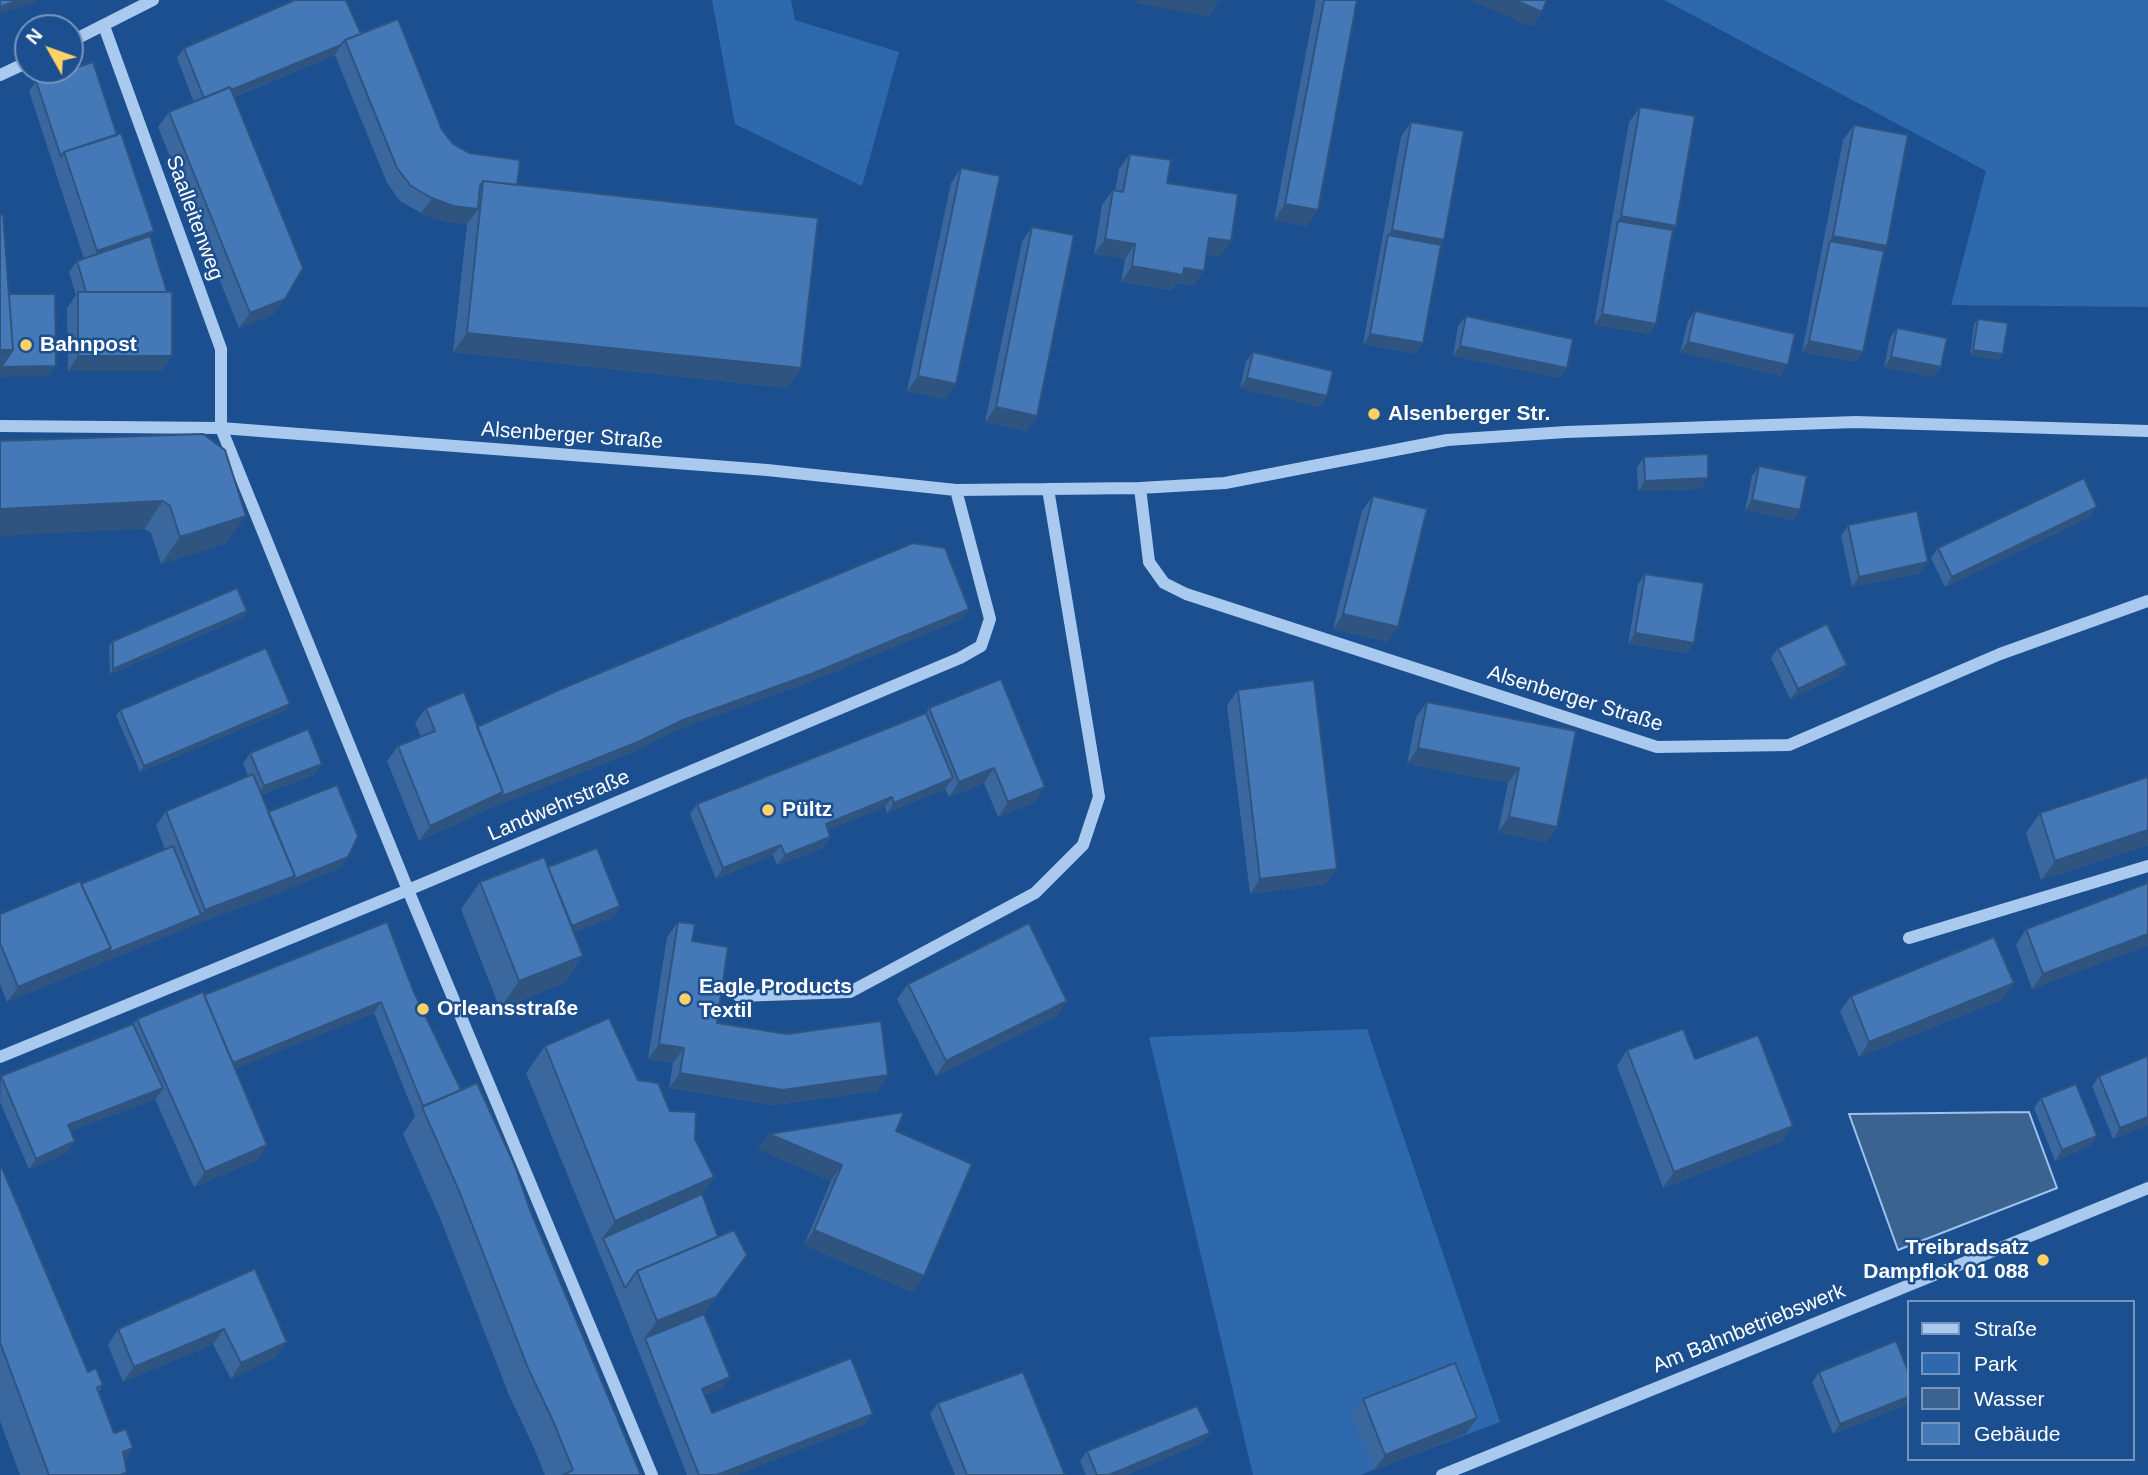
<!DOCTYPE html>
<html>
<head>
<meta charset="utf-8">
<style>
	body { margin:0 }
	#map { position:relative; width:2148px; height:1475px; overflow:hidden; background:#1b4f8f; font-family:Helvetica,sans-serif }
	canvas { display:block }
	.legend { position:absolute; left:1907px; top:1300px; width:228px; height:161px; box-sizing:border-box; background:#1b4f8f; border:2px solid #7695bc; margin:0; padding:9px 12px; list-style:none; font-size:21px; color:#fff }
	.legend li { display:flex; align-items:center; gap:14px; height:35px }
	.legend b { width:35px; border:2px solid #7695bc }
	.north { position:absolute; left:14px; top:14px; width:70px; height:70px; box-sizing:border-box; background:#1b4f8f; border:2px solid #7695bc; border-radius:50%; rotate:310deg; font-size:19px; font-weight:700; line-height:28px; text-align:center; color:#fff }
	.north::after { content:''; display:block; margin:auto; width:24px; height:32px; background:#ffd166; clip-path:polygon(50% 0,100% 100%,50% 72%,0 100%) }
</style>
</head>
<body>
<div id="map">
<canvas width="2148" height="1475"></canvas>
<ul class="legend">
<li><b style="height:9px;background:#a9c9ee"></b>Straße</li>
<li><b style="height:19px;background:#2e69ad"></b>Park</li>
<li><b style="height:19px;background:#3c6290"></b>Wasser</li>
<li><b style="height:19px;background:#4478b7"></b>Gebäude</li>
</ul>
<div class="north">N</div>
</div>
<script>
const g = document.querySelector('canvas').getContext('2d');
g.lineJoin = 'round';
function fillPath(path, color) { g.fillStyle = color; g.fill(path, 'evenodd'); }
const poly = rows => new Path2D(rows.map(r => 'M' + r).join(''));
function strokePath(path, color, width, dash) { g.strokeStyle = color; g.lineWidth = width; g.lineCap = dash ? 'butt' : 'round'; g.setLineDash(dash || []); g.stroke(path); }
function write(font, color, halo, rows, align = 'center') {
  g.font = font + ' Helvetica,sans-serif'; g.lineWidth = 5; g.setLineDash([]); g.textBaseline = 'middle'; g.strokeStyle = halo; g.fillStyle = color; for (const [text, x, y, turn = 0] of rows) {
    g.save(); g.translate(x, y); g.rotate((+turn || 0) * Math.PI / 180); g.textAlign = isNaN(turn) ? turn : align; if (halo) g.strokeText(text, 0, 0); g.fillText(text, 0, 0); g.restore();
  }
}
fillPath(poly([
	[712,0,791,0,795,20,899,52,862,186,735,124],
	[1664,0,2148,0,2148,307,1951,305,1986,171],
	[1367,1029,1500,1422,1360,1475,1253,1475,1149,1037]
]), '#2e69ad');
const water = poly([
	[2029,1112,2057,1188,1898,1250,1849,1114,2029,1112]
]);
fillPath(water, '#3c6290');
strokePath(water, '#9cc4f0', 2);
strokePath(poly([
	[104,26,221,349,221,428,408,890,652,1475],
	[70,42,153,0],
	[0,75,28,62],
	[0,426,221,428,767,470,956,490,1140,488,1225,483,1447,440,1566,432,1856,422,2148,431],
	[1140,488,1149,562,1164,583,1186,594,1657,747,1789,745,2000,654,2148,601],
	[1909,938,2148,866],
	[739,996,850,992,1035,893,1083,845,1099,797,1048,489],
	[0,1057,408,890,960,658,981,646,990,619,956,490],
	[1442,1475,2148,1188]
]), '#a9c9ee', 12);
fillPath(poly([
	[1316,0,1357,0,1307,226,1274,220],
	[361,34,453,144,801,368,787,388,453,352,467,224,442,221,421,213,400,201,387,183,335,55,234,97,274,314,239,328,158,127,169,112,194,102,177,58,184,48],
	[36,81,117,135,154,231,150,236,172,356,161,371,68,371,67,308,76,295,69,272,77,261,84,259,29,91],
	[1640,107,1676,226,1673,230,1649,334,1594,325,1629,122],
	[1411,122,1444,240,1441,245,1423,343,1415,354,1363,344,1401,137],
	[1854,125,1884,251,1856,362,1802,352,1843,140],
	[1130,154,1167,183,1220,257,1206,254,1193,286,1177,283,1172,290,1121,282,1125,259,1094,254,1102,205,1113,190,1115,191,1119,169],
	[961,168,945,399,907,391,951,183],
	[1032,227,1037,416,1026,431,985,422,1022,242],
	[1695,311,1781,376,1680,352,1688,321],
	[1466,316,1560,378,1453,356,1458,326],
	[1978,319,2003,354,1999,360,1970,355,1974,324],
	[1897,328,1941,367,1934,377,1884,367,1890,338],
	[1253,352,1327,396,1320,407,1240,388,1246,362],
	[203,434,226,543,161,564,151,533,144,529],
	[1644,457,1701,489,1638,491,1637,467],
	[1759,466,1800,510,1793,520,1745,510,1752,476],
	[1373,496,1398,627,1387,642,1333,629,1362,511],
	[2090,517,1945,587,1931,558,1938,548],
	[1848,525,1921,573,1852,587,1841,536],
	[1645,574,1694,643,1687,653,1628,644,1638,584],
	[247,611,244,617,110,674,109,646,113,641],
	[962,619,804,684,676,730,631,753,493,807,419,841,387,761,398,746,421,736,415,723,426,708,477,727],
	[1778,648,1847,665,1839,676,1790,699,1771,658],
	[1238,690,1326,884,1250,894,1227,705],
	[1427,702,1576,731,1557,827,1546,842,1498,832,1508,783,1407,764,1416,717],
	[929,708,1035,802,998,817,984,783,949,797,945,789,887,813,885,807,828,830,830,837,823,848,777,865,773,855,716,879,690,814,697,804,926,713],
	[120,710,286,710,140,772,116,715],
	[250,753,315,774,261,795,268,812,341,867,284,891,194,925,7,1002,0,984,0,914,81,884,165,849,156,826,166,811,248,776,243,764],
	[2148,777,2148,845,2041,880,2026,833,2040,813],
	[548,867,620,906,613,917,574,932,583,956,564,983,500,1009,461,909,480,882],
	[2148,883,2148,945,2032,989,2016,945,2026,929],
	[678,922,692,941,717,1023,888,1075,877,1091,773,1105,669,1088,673,1063,648,1059,667,937],
	[908,984,1057,1016,936,1076,897,999],
	[413,990,461,1090,530,1210,641,1475,545,1475,534,1448,509,1395,440,1218,403,1134,415,1116,374,1013,235,1069,267,1145,257,1160,194,1187,155,1099,71,1131,68,1152,29,1169,0,1102,1,1076,133,1024,137,1019,204,995],
	[1851,996,2003,999,1859,1057,1840,1011],
	[545,1046,638,1080,695,1139,714,1177,702,1194,728,1282,704,1314,723,1388,705,1395,712,1413,873,1414,865,1424,736,1475,687,1475,618,1299,526,1073],
	[1627,1050,1695,1059,1783,1141,1663,1188,1617,1066],
	[2099,1076,2148,1125,2113,1139,2092,1086],
	[2041,1098,2097,1136,2090,1146,2055,1161,2034,1108],
	[896,1131,913,1292,804,1245,831,1181,758,1149,769,1134],
	[0,1168,88,1372,103,1385,99,1391,114,1433,133,1448,125,1460,127,1472,125,1475,20,1475,0,1421],
	[255,1269,276,1357,231,1379,213,1344,123,1382,108,1345,118,1329],
	[1908,1371,1908,1404,1833,1434,1812,1382,1819,1372],
	[1363,1399,1477,1418,1466,1434,1374,1470,1352,1415],
	[938,1403,1065,1475,955,1475,930,1414],
	[1202,1443,1126,1475,1086,1475,1080,1461,1087,1451]
]), '#3a679d');
fillPath(poly([
	[18,0,36,0,35,2,0,14,0,7],
	[1138,0,1211,0,1219,2,1209,17,1136,3],
	[1469,0,1515,0,1542,12,1532,27],
	[341,45,335,55,198,111,205,101],
	[432,198,478,209,467,224,442,221,421,213],
	[1285,204,1318,210,1307,226,1274,220],
	[1621,216,1676,226,1666,241,1618,221,1610,231],
	[1392,230,1444,240,1433,255,1388,235],
	[154,231,143,247,87,266,97,251],
	[1833,236,1887,246,1876,261,1830,241],
	[1209,238,1231,241,1220,257,1198,253],
	[1105,239,1135,244,1125,259,1094,254],
	[1132,266,1184,268,1204,271,1193,286,1177,283,1172,290,1121,282],
	[285,299,274,314,239,328,250,313],
	[1602,314,1656,324,1649,334,1594,325],
	[467,333,801,368,787,388,453,352],
	[1370,334,1423,343,1415,354,1363,344],
	[1809,341,1863,352,1856,362,1802,352],
	[1688,342,1788,365,1781,376,1680,352],
	[1460,346,1567,368,1560,378,1453,356],
	[0,350,13,350,56,366,48,376,0,377],
	[1973,350,2003,354,1999,360,1970,355],
	[78,356,172,356,161,371,68,371],
	[1891,357,1941,367,1934,377,1884,367],
	[918,376,956,384,945,399,907,391],
	[1247,378,1327,396,1320,407,1240,388],
	[996,407,1037,416,1026,431,985,422],
	[1708,478,1701,489,1638,491,1645,481],
	[1752,500,1800,510,1793,520,1745,510],
	[163,501,144,529,0,536,0,509],
	[2097,507,2090,517,1945,587,1952,577],
	[246,516,226,543,161,564,180,537],
	[1928,562,1921,573,1852,587,1859,577],
	[969,609,962,619,804,684,676,730,631,753,493,807,419,841,430,826,503,792,683,720],
	[247,611,244,617,110,674,113,669],
	[1343,614,1398,627,1387,642,1333,629],
	[1635,633,1694,643,1687,653,1628,644],
	[1847,665,1839,676,1790,699,1798,689],
	[290,704,286,710,140,772,144,766],
	[1418,748,1519,768,1508,783,1407,764],
	[322,764,315,774,257,796,264,786],
	[994,768,984,783,949,797,959,782],
	[953,778,945,789,887,813,894,803],
	[1045,787,1035,802,998,817,1008,802],
	[892,797,885,807,819,834,826,824],
	[1509,817,1557,827,1546,842,1498,832],
	[2148,830,2148,845,2041,880,2055,861],
	[830,837,823,848,777,865,785,855],
	[781,845,773,855,716,879,723,868],
	[348,857,341,867,284,891,194,925,7,1002,18,987,111,948,201,915,205,910],
	[1337,869,1326,884,1250,894,1260,879],
	[620,906,613,917,548,943,556,933],
	[2148,934,2148,945,2032,989,2043,974],
	[583,956,564,983,500,1009,519,981],
	[2014,983,2003,999,1859,1057,1869,1042],
	[1067,1001,1057,1016,936,1076,946,1061],
	[381,1002,374,1013,221,1075,228,1065],
	[659,1044,684,1048,673,1063,648,1059],
	[680,1073,888,1075,877,1091,773,1105,669,1088],
	[163,1088,156,1099,61,1135,68,1125],
	[2148,1117,2148,1125,2113,1139,2120,1128],
	[1793,1126,1783,1141,1663,1188,1674,1172],
	[769,1134,842,1165,831,1181,758,1149],
	[2097,1136,2090,1146,2055,1161,2062,1150],
	[75,1141,68,1152,29,1169,36,1159],
	[267,1145,257,1160,194,1187,205,1172],
	[714,1177,695,1205,603,1238,615,1221],
	[814,1230,924,1276,913,1292,804,1245],
	[747,1255,697,1324,645,1338,637,1348,657,1321],
	[224,1329,213,1344,123,1382,134,1367],
	[287,1342,276,1357,231,1379,241,1363],
	[730,1377,723,1388,695,1399,702,1389],
	[1908,1397,1908,1404,1833,1434,1840,1424],
	[873,1414,865,1424,736,1475,717,1475],
	[1477,1418,1466,1434,1374,1470,1385,1455],
	[1210,1433,1202,1443,1126,1475,1109,1475],
	[133,1448,114,1475,123,1452]
]), '#305480');
const building = poly([
	[0,0,18,0,0,7,0,0],
	[295,0,346,0,361,34,345,40,341,45,231,90,230,87,204,98,184,48,295,0],
	[1324,0,1357,0,1318,210,1285,204,1324,0],
	[1515,0,1547,0,1542,12,1515,0],
	[398,19,442,130,453,144,469,153,520,160,517,185,483,181,480,186,478,209,453,206,432,198,411,186,397,168,345,40,398,19],
	[93,62,117,135,64,152,61,157,36,81,93,62],
	[230,87,303,268,285,299,250,313,169,112,230,87],
	[1640,107,1695,116,1676,226,1621,216,1640,107],
	[1411,122,1464,131,1444,240,1392,230,1411,122],
	[1854,125,1908,135,1887,246,1833,236,1854,125],
	[121,133,154,231,97,251,64,152,121,133],
	[1130,154,1171,160,1167,183,1238,194,1231,241,1209,238,1204,271,1184,268,1183,275,1132,266,1135,244,1105,239,1113,190,1123,192,1130,154],
	[961,168,1000,176,956,384,918,376,961,168],
	[483,181,818,218,801,368,467,333,483,181],
	[3,214,13,350,0,350,0,215,3,214],
	[1618,221,1673,230,1656,324,1602,314,1618,221],
	[1032,227,1074,235,1037,416,996,407,1032,227],
	[1388,235,1441,245,1423,343,1370,334,1388,235],
	[150,236,167,292,86,292,77,261,150,236],
	[1830,241,1884,251,1863,352,1809,341,1830,241],
	[78,292,172,292,172,356,78,356,78,292],
	[9,294,55,294,56,366,1,367,13,350,9,294],
	[1695,311,1795,334,1788,365,1688,342,1695,311],
	[1466,316,1573,339,1567,368,1460,346,1466,316],
	[1978,319,2008,323,2003,354,1973,350,1978,319],
	[1897,328,1947,338,1941,367,1891,357,1897,328],
	[1253,352,1333,371,1327,396,1247,378,1253,352],
	[203,434,225,450,246,516,180,537,170,506,163,501,0,509,0,441,203,434],
	[1708,454,1708,478,1645,481,1644,457,1708,454],
	[1759,466,1807,476,1800,510,1752,500,1759,466],
	[2084,478,2097,507,1952,577,1938,548,2084,478],
	[1373,496,1427,509,1398,627,1343,614,1373,496],
	[1917,511,1928,562,1859,577,1848,525,1917,511],
	[913,543,945,548,969,609,811,674,683,720,638,742,500,797,503,792,477,727,561,689,913,543],
	[1645,574,1704,583,1694,643,1635,633,1645,574],
	[237,588,247,611,113,669,113,641,237,588],
	[1827,624,1847,665,1798,689,1778,648,1827,624],
	[266,648,290,704,144,766,120,710,266,648],
	[1001,679,1045,787,1008,802,994,768,959,782,929,708,1001,679],
	[1314,680,1337,869,1260,879,1238,690,1314,680],
	[464,692,503,792,430,826,398,746,435,731,426,708,464,692],
	[1427,702,1576,731,1557,827,1509,817,1519,768,1418,748,1427,702],
	[926,713,953,778,894,803,892,797,826,824,830,837,785,855,781,845,723,868,697,804,926,713],
	[308,729,322,764,264,786,250,753,308,729],
	[253,774,295,876,205,910,166,811,253,774],
	[2148,777,2148,830,2055,861,2040,813,2148,777],
	[337,785,358,836,348,857,292,880,295,876,268,812,337,785],
	[173,846,201,915,108,953,111,948,81,884,173,846],
	[597,848,620,906,572,926,548,867,597,848],
	[544,857,583,956,519,981,480,882,544,857],
	[80,881,111,948,18,987,0,943,0,914,80,881],
	[2148,883,2148,934,2043,974,2026,929,2148,883],
	[387,922,413,990,461,1090,423,1106,381,1002,233,1063,204,995,387,922],
	[678,922,695,924,692,941,728,947,717,1023,787,1034,881,1021,888,1075,783,1090,680,1073,684,1048,659,1044,678,922],
	[1029,923,1067,1001,946,1061,908,984,1029,923],
	[1994,937,2014,983,1869,1042,1851,996,1994,937],
	[203,992,267,1145,205,1172,137,1019,203,992],
	[609,1018,638,1080,658,1083,670,1111,696,1112,695,1139,714,1177,615,1221,545,1046,609,1018],
	[133,1024,163,1088,68,1125,75,1141,36,1159,1,1076,133,1024],
	[1683,1029,1695,1059,1758,1035,1793,1126,1674,1172,1627,1050,1683,1029],
	[2148,1056,2148,1117,2120,1128,2099,1076,2148,1056],
	[477,1083,515,1166,530,1210,641,1475,563,1475,573,1470,553,1421,528,1368,459,1191,422,1107,477,1083],
	[2076,1084,2097,1136,2062,1150,2041,1098,2076,1084],
	[904,1112,896,1131,972,1164,924,1276,814,1230,842,1165,769,1134,904,1112],
	[0,1168,2,1168,88,1372,96,1368,103,1385,97,1388,114,1433,126,1429,133,1448,123,1452,127,1472,121,1475,49,1475,0,1342,0,1168],
	[702,1194,718,1237,637,1271,625,1288,603,1238,702,1194],
	[734,1230,747,1255,716,1297,657,1321,637,1271,734,1230],
	[255,1269,287,1342,241,1363,224,1329,134,1367,118,1329,255,1269],
	[704,1314,730,1377,702,1389,712,1413,851,1358,873,1414,717,1475,699,1475,645,1338,704,1314],
	[1896,1341,1908,1371,1908,1397,1840,1424,1819,1372,1896,1341],
	[1455,1363,1477,1418,1385,1455,1363,1399,1455,1363],
	[1023,1372,1065,1475,967,1475,938,1403,1023,1372],
	[1197,1406,1210,1433,1109,1475,1097,1475,1087,1451,1197,1406]
]);
fillPath(building, '#4478b7');
strokePath(building, '#305480', 2);
for (const [x, y, r, color] of [
	[26,345,7,"#ffd166"],
	[1374,414,7,"#ffd166"],
	[768,810,7,"#ffd166"],
	[685,999,7,"#ffd166"],
	[423,1009,7,"#ffd166"],
	[2043,1260,7,"#ffd166"]
]) { const dot = new Path2D(); dot.arc(x, y, r, 0, 2 * Math.PI); g.fillStyle = color; g.fill(dot); strokePath(dot, '#1b4f8f', 2.5); }
write('21px', '#fff', '#1b4f8f', [
	["Saalleitenweg",194,218,70],
	["Alsenberger Straße",572,436,4],
	["Alsenberger Straße",1575,699,17],
	["Landwehrstraße",559,806,-23],
	["Am Bahnbetriebswerk",1749,1329,-22]
]);
write('bold 21px', '#fff', '#1b4f8f', [
	["Bahnpost",40,345],
	["Alsenberger Str.",1388,414],
	["Pültz",782,810],
	["Eagle Products",699,987],
	["Textil",699,1011],
	["Orleansstraße",437,1009],
	["Treibradsatz",2029,1248,"right"],
	["Dampflok 01 088",2029,1272,"right"]
], 'left');
</script>
</body>
</html>
